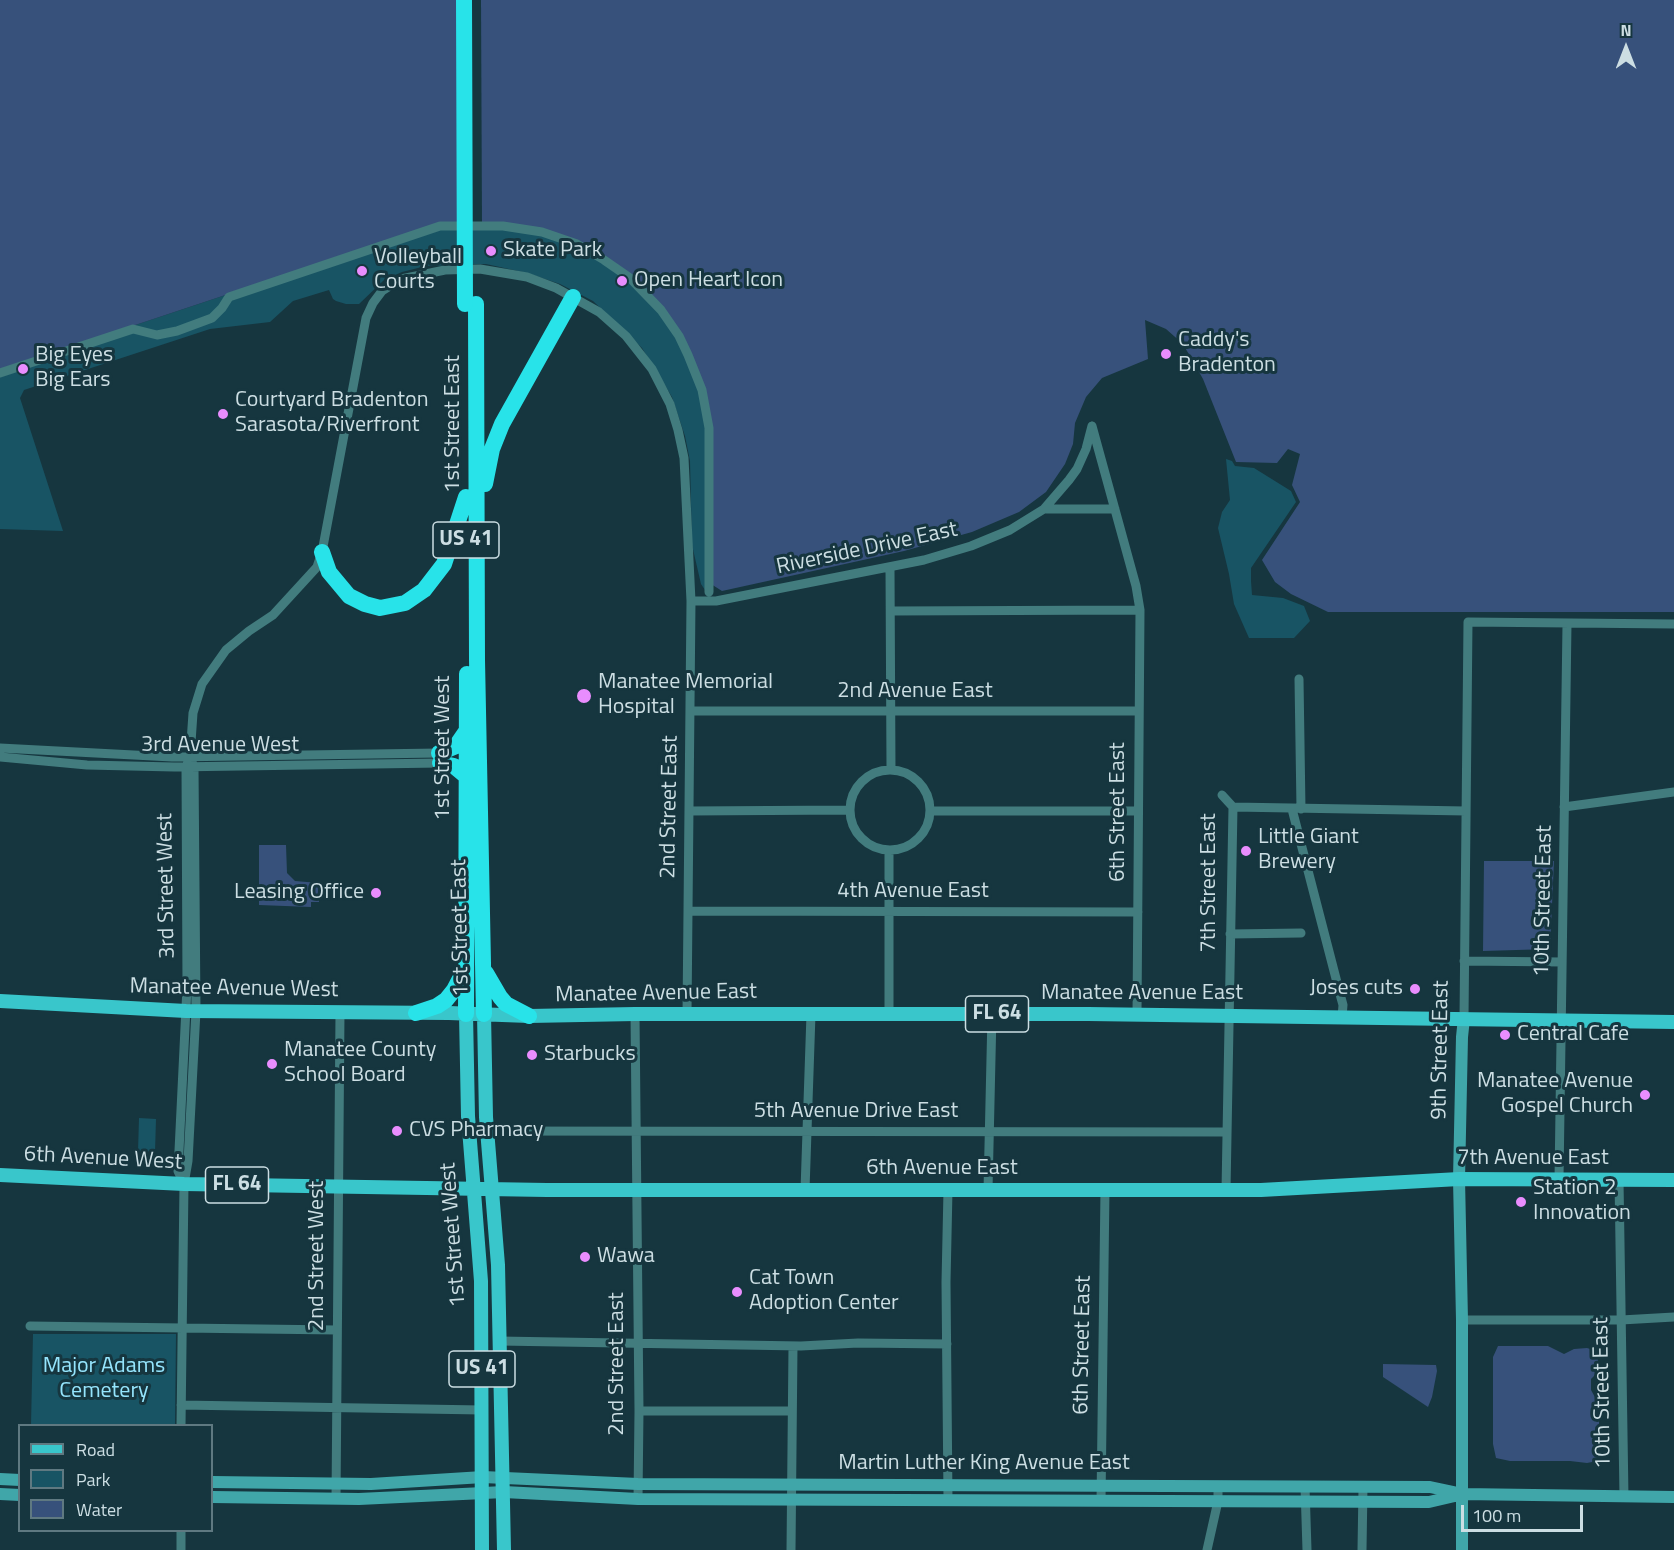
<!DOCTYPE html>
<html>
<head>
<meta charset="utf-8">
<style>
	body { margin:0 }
	#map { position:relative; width:1674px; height:1550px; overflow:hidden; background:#16363f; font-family:"Titillium Web",sans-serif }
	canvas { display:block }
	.legend { position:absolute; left:18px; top:1424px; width:195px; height:108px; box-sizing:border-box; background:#16363f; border:2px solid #5f7981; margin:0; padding:8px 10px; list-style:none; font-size:18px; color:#ccdee3 }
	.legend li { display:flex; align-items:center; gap:12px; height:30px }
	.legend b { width:30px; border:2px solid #5f7981 }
	.north { position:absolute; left:1596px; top:18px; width:60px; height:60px; -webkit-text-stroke:4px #16363f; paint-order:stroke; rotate:0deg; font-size:16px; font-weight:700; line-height:24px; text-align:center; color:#ccdee3 }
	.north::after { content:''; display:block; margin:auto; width:21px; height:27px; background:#ccdee3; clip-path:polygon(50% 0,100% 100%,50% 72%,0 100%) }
	.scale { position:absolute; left:1461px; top:1505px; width:122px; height:27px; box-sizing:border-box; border:3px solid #ccdee3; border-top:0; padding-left:8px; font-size:18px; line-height:21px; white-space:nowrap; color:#ccdee3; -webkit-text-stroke:4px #16363f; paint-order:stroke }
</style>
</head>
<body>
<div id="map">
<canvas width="1674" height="1550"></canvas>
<ul class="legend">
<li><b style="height:8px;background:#39c6cb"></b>Road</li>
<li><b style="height:16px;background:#185464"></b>Park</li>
<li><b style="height:16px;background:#37517b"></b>Water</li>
</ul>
<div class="north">N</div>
<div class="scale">100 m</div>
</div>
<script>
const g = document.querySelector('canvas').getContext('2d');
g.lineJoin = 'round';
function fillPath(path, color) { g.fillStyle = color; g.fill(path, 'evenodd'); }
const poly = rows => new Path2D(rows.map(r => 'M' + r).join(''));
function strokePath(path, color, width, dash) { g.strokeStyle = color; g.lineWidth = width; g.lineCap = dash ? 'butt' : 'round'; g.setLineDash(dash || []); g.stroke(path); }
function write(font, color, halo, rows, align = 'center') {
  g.font = font + ' "Titillium Web",sans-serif'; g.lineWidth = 6; g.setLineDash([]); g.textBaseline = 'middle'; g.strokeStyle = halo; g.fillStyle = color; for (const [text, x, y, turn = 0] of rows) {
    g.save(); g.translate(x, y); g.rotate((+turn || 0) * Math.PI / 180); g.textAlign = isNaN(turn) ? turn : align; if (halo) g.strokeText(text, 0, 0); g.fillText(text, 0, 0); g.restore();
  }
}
fillPath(poly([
	[442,223,501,223,583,245,666,313,705,395,705,590,701,584,692,545,690,461,685,436,672,397,642,348,593,301,560,284,527,273,486,264,426,266,402,272,384,280,359,304,346,304,336,301,333,299,329,290,293,301,270,322,210,329,24,390,20,398,63,531,0,529,0,370],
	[1226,459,1232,461,1235,466,1254,468,1291,491,1296,502,1251,568,1251,581,1252,595,1283,598,1304,606,1310,621,1294,638,1249,638,1234,604,1229,574,1218,528,1222,512,1230,500],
	[139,1118,156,1119,155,1152,138,1152],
	[33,1334,176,1334,175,1425,31,1425]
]), '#185464');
fillPath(poly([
	[0,0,1674,0,1674,612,1328,612,1291,594,1275,582,1262,560,1300,502,1292,485,1300,454,1288,449,1277,463,1236,462,1203,379,1183,344,1166,329,1145,320,1148,359,1102,378,1086,397,1075,423,1073,444,1065,464,1046,492,1019,512,972,532,904,551,722,591,711,584,713,443,697,369,637,281,547,231,442,223,0,370],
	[259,845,286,845,287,873,295,881,319,883,319,902,311,902,311,907,259,905],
	[1484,861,1554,861,1550,949,1483,951],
	[1498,1346,1548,1346,1564,1354,1574,1349,1587,1348,1597,1351,1599,1371,1591,1379,1591,1390,1597,1401,1599,1413,1599,1452,1597,1461,1587,1463,1570,1461,1510,1461,1496,1458,1493,1444,1493,1357],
	[1383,1364,1436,1365,1437,1371,1432,1397,1428,1407,1383,1377]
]), '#37517b');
fillPath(poly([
	[458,0,481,0,482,226,459,226]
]), '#16363f');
strokePath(poly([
	[0,373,133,329,157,335,177,331,212,318,222,308,229,297,440,226,503,226,542,232,577,244,604,260,630,278,661,310,679,336,688,355,702,390,709,428,709,592],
	[1092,426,1136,586,1140,610,1137,1014],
	[1044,509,1115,509],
	[890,568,891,770],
	[691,601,716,601,924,560,971,546,1010,530,1044,509,1069,480,1077,469,1086,449,1092,426],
	[891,611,1140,610],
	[1299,679,1301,809],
	[690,711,1139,711],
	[0,748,172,757,439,753],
	[0,757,87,765,174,767,440,763],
	'850 810a40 40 0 1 1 80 0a40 40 0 1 1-80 0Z',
	[1222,795,1233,807,1226,1190],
	[1233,807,1466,811],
	[1564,807,1674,792],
	[1292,809,1340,994,1343,1005,1342,1017],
	[689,811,849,810],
	[931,811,1138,811],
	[688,911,1138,912],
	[1230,934,1301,933],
	[1464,961,1562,962],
	[635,1014,639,1411,638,1499],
	[889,1014,889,851],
	[1464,1018,1468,622,1674,624],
	[487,1131,1226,1132],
	[1559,1179,1567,624],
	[1619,1180,1624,1497],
	[184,1184,178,1171,187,987,186,767,190,757,193,713,202,684,226,650,249,631,273,615,317,567,322,552,366,318,373,303,382,291,401,279,445,270,480,269,527,277,556,288,599,312,626,336,652,369,670,404,678,430,684,458,691,601,687,1014],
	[805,1190,811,1014],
	[988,1190,992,1014],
	[1462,1320,1621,1320,1674,1317],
	[30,1326,337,1330],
	[499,1341,801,1346,858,1343,947,1344],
	[181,1405,482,1410],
	[639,1411,792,1411],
	[181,1426,184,1184,188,1161,196,1011,194,767,190,757],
	[1305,1487,1307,1550],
	[336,1499,340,1013],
	[948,1500,946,1282,948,1190],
	[1101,1501,1105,1189],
	[181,1550,181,1530],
	[791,1550,793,1346],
	[1207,1550,1218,1501,1218,1486],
	[1362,1550,1363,1487]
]), '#427c7e', 9);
strokePath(poly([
	[0,1479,20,1480],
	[212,1482,371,1484,483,1477,638,1484,1430,1487,1463,1494,1674,1497],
	[0,1494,20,1495],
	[212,1497,359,1499,504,1492,638,1499,1429,1502,1459,1495],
	[1462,1550,1462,1320,1459,1179,1462,1037,1464,1018]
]), '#40a6a9', 12);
strokePath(poly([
	[0,1001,186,1011,449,1013,529,1016,635,1014,1088,1014,1674,1022],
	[466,1014,468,1116,481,1281,482,1550],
	[484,1014,486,1117,498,1265,504,1550],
	[0,1175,184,1184,547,1190,1261,1190,1459,1179,1674,1180]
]), '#39c6cb', 14);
strokePath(poly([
	[476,304,477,660,484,1014],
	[485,484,492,449,502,424,573,297],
	[322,552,329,572,349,596,365,604,380,608,405,603,424,590,444,564,466,497],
	[439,753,456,746,467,730],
	[440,763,454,766,466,776],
	[486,973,500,997,506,1004,529,1016],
	[416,1013,437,1006,446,1000,454,990,464,971],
	[466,1014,467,674]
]), '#28e3e9', 16);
strokePath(poly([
	[464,0,465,304]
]), '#28e3e9', 16);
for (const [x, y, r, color] of [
	[491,251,6,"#e98dfe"],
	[362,271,6,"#e98dfe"],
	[622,281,6,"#e98dfe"],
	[1166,354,6,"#e98dfe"],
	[23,369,6,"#e98dfe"],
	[223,414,6,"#e98dfe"],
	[584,696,8,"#e98dfe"],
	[1246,851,6,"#e98dfe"],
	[376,893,6,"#e98dfe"],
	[1415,989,6,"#e98dfe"],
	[1505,1035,6,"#e98dfe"],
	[532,1055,6,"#e98dfe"],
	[272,1064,6,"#e98dfe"],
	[1645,1095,6,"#e98dfe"],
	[397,1131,6,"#e98dfe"],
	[1521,1202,6,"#e98dfe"],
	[585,1257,6,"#e98dfe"],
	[737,1292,6,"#e98dfe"]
]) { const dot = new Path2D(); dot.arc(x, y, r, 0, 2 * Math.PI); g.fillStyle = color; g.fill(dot); strokePath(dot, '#16363f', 2); }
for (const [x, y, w] of [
	[466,540,66],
	[997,1014,63],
	[237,1185,63],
	[482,1369,66]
]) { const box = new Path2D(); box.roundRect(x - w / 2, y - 18, w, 36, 4.5); g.fillStyle = '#16363f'; g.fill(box); strokePath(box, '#ccdee3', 1.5); }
write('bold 21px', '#ccdee3', null, [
	["US 41",466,540],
	["FL 64",997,1014],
	["FL 64",237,1185],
	["US 41",482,1369]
]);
write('22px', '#ccdee3', '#16363f', [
	["Skate Park",503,251],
	["Volleyball",374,258],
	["Courts",374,283],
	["Open Heart Icon",634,281],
	["Caddy's",1178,341],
	["Bradenton",1178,366],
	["Big Eyes",35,356],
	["Big Ears",35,381],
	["Courtyard Bradenton",235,401],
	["Sarasota/Riverfront",235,426],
	["Manatee Memorial",598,683],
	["Hospital",598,708],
	["Little Giant",1258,838],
	["Brewery",1258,863],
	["Leasing Office",364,893,"right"],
	["Joses cuts",1403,989,"right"],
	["Central Cafe",1517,1035],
	["Manatee County",284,1051],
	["School Board",284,1076],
	["Starbucks",544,1055],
	["Manatee Avenue",1633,1082,"right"],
	["Gospel Church",1633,1107,"right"],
	["CVS Pharmacy",409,1131],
	["Station 2",1533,1189],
	["Innovation",1533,1214],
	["Wawa",597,1257],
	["Cat Town",749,1279],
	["Adoption Center",749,1304]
], 'left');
write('22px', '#ccdee3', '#16363f', [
	["1st Street East",454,424,-90],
	["Riverside Drive East",867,549,-12],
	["2nd Avenue East",915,692],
	["3rd Avenue West",220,746],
	["1st Street West",444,748,-90],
	["2nd Street East",670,807,-89],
	["6th Street East",1119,812,-90],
	["7th Street East",1210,883,-90],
	["3rd Street West",167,886,-91],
	["4th Avenue East",913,892],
	["10th Street East",1544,901,-89],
	["1st Street East",461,928,-91],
	["Manatee Avenue West",234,989,1],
	["Manatee Avenue East",656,994,-1],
	["Manatee Avenue East",1142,994],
	["9th Street East",1441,1050,-89],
	["5th Avenue Drive East",856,1112],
	["6th Avenue West",103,1159,3],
	["7th Avenue East",1533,1159],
	["6th Avenue East",942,1169],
	["1st Street West",454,1235,-94],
	["2nd Street West",318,1256,-90],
	["6th Street East",1083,1345,-89],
	["2nd Street East",618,1364,-90],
	["10th Street East",1603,1393,-91],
	["Martin Luther King Avenue East",984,1464]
]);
write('22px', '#95e5fd', '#16363f', [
	["Major Adams",104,1367],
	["Cemetery",104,1392]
]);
</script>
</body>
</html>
